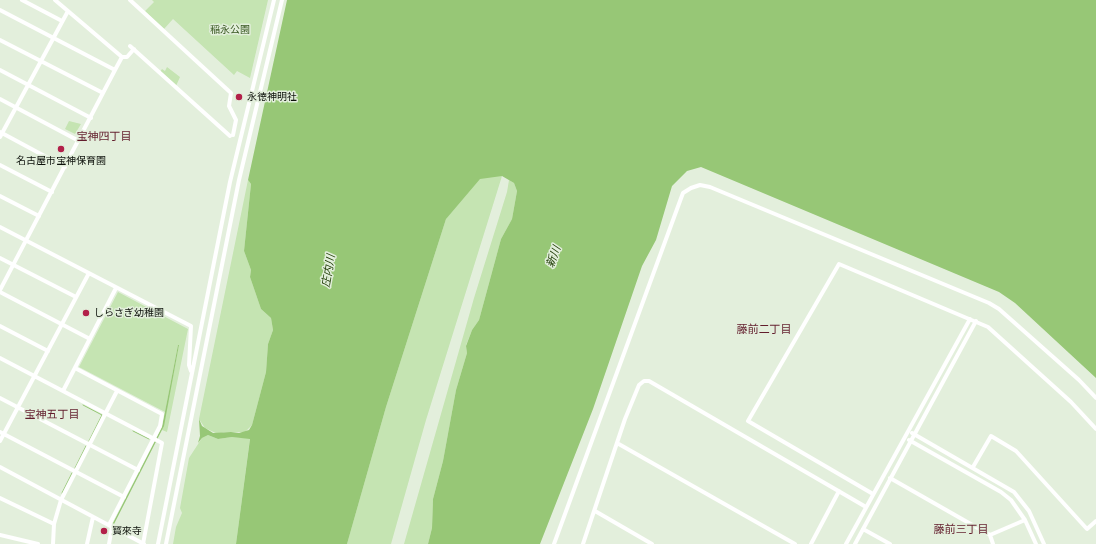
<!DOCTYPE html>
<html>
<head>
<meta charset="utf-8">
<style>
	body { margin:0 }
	canvas { display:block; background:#e3efdc }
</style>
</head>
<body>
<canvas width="1096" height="544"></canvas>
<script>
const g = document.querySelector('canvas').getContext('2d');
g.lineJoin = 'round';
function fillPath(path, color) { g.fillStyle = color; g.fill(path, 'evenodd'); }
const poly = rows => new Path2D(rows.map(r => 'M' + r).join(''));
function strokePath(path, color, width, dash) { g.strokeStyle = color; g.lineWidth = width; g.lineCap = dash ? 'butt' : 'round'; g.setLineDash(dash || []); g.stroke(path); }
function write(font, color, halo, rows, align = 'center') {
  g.font = font + ' "Archivo Narrow","Noto Sans JP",sans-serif'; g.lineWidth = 3; g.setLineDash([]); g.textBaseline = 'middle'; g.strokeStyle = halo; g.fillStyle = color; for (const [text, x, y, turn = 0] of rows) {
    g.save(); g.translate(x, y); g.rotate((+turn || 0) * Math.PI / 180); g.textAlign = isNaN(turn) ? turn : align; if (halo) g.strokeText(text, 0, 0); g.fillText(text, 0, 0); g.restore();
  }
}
fillPath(poly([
	[152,0,268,0,250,78,237,71,234,75,173,19,164,29,145,11,154,2],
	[167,67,180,77,176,86,160,72,162,69,165,71],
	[69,121,81,124,75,134,65,129],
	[461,172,502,176,426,420,391,544,347,544,386,407],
	[248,180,251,184,244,251,251,270,250,277,261,309,271,318,273,330,268,344,266,372,252,425,245,432,224,432,218,434,205,428,199,419],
	[509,180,514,183,517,191,512,219,501,239,479,320,472,330,466,345,467,353,456,390,443,461,433,499,432,528,428,544,404,544,474,298,507,192],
	[118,292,188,329,167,432,162,430,179,345,178,345,165,412,79,367],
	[208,435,218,439,232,437,250,438,236,544,173,544,176,527,182,513,180,508,189,458,202,438]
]), '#c5e4b2');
fillPath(poly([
	[287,0,1096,0,1096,378,1015,303,999,292,701,167,687,171,672,186,656,240,642,266,593,409,540,544,428,544,432,528,433,499,443,461,456,390,467,353,466,346,472,330,479,320,501,239,512,219,517,191,514,183,502,176,480,179,446,219,386,407,347,544,236,544,250,439,232,437,218,439,208,435,202,438,198,443,200,436,199,419,202,426,213,433,231,432,239,433,249,430,252,425,266,372,268,344,273,330,271,318,261,309,250,277,251,270,244,251,251,184,248,180],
	[178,345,179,345,164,426,114,524,113,523,162,427]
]), '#97c776');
strokePath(poly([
	[83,405,102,415,89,441],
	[133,431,149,439],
	[75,468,86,446],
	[62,493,72,473]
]), '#97c776', 1);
strokePath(poly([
	[22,0,62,21],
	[55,0,122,57],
	[130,0,231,93,229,106,236,120,233,135],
	[0,10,115,70],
	[0,40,103,93],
	[130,46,230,136],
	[0,70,91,118],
	[0,99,79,141],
	[0,132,65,167],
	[0,137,68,11],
	[0,165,52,192],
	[0,196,39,216],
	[0,227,191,326,189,365,191,371],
	[0,258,76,297],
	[0,290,115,70,122,57,127,57,134,49],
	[0,292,90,339],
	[0,326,48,351],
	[0,358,162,443,143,544],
	[75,368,162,414,160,426,109,525],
	[63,391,116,288],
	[0,398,138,470],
	[0,432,124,497],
	[912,433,1014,492,1029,511,1044,544],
	[909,440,1001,492,1011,500,1025,520,1036,544],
	[0,441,89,273],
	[617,443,795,544],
	[0,467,144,544],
	[973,467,991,436,1016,451,1087,529,1096,521],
	[890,478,990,535,993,544],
	[873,494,748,421,839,264,988,327,1071,402,1096,429],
	[0,498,54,524],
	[595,511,652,544],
	[863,529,890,544],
	[0,535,38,544],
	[990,535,1025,520],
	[53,544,54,524,61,500,117,391],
	[87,544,93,517],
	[109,544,112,527],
	[158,544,230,182,274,0],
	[166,544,239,180,282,0],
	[554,544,680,201,683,193,691,188,700,185,710,187,989,303,999,309,1079,380,1096,398],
	[583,544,625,419,639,385,644,381,649,381,866,507],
	[811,544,839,491],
	[846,544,970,319],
	[855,544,976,321]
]), '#fff', 4);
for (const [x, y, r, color] of [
	[239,97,4,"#b22049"],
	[61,149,4,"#b22049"],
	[86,313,4,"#b22049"],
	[104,531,4,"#b22049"]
]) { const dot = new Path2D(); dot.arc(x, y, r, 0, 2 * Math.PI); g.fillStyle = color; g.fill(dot); strokePath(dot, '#e3efdc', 1.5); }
write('10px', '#35541d', '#e3efdc', [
	["稲永公園",230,30]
]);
write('10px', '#0d110b', '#e3efdc', [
	["永徳神明社",247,97],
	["名古屋市宝神保育園",61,161,"center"],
	["しらさぎ幼稚園",94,313],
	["寳來寺",112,531]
], 'left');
write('11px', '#621d2c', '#e3efdc', [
	["宝神四丁目",104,137],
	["藤前二丁目",764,330],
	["宝神五丁目",52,415],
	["藤前三丁目",961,530]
]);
write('italic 11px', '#1b3800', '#e3efdc', [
	["新川",554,257,-70],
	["庄内川",329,271,-80]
]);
</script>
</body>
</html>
